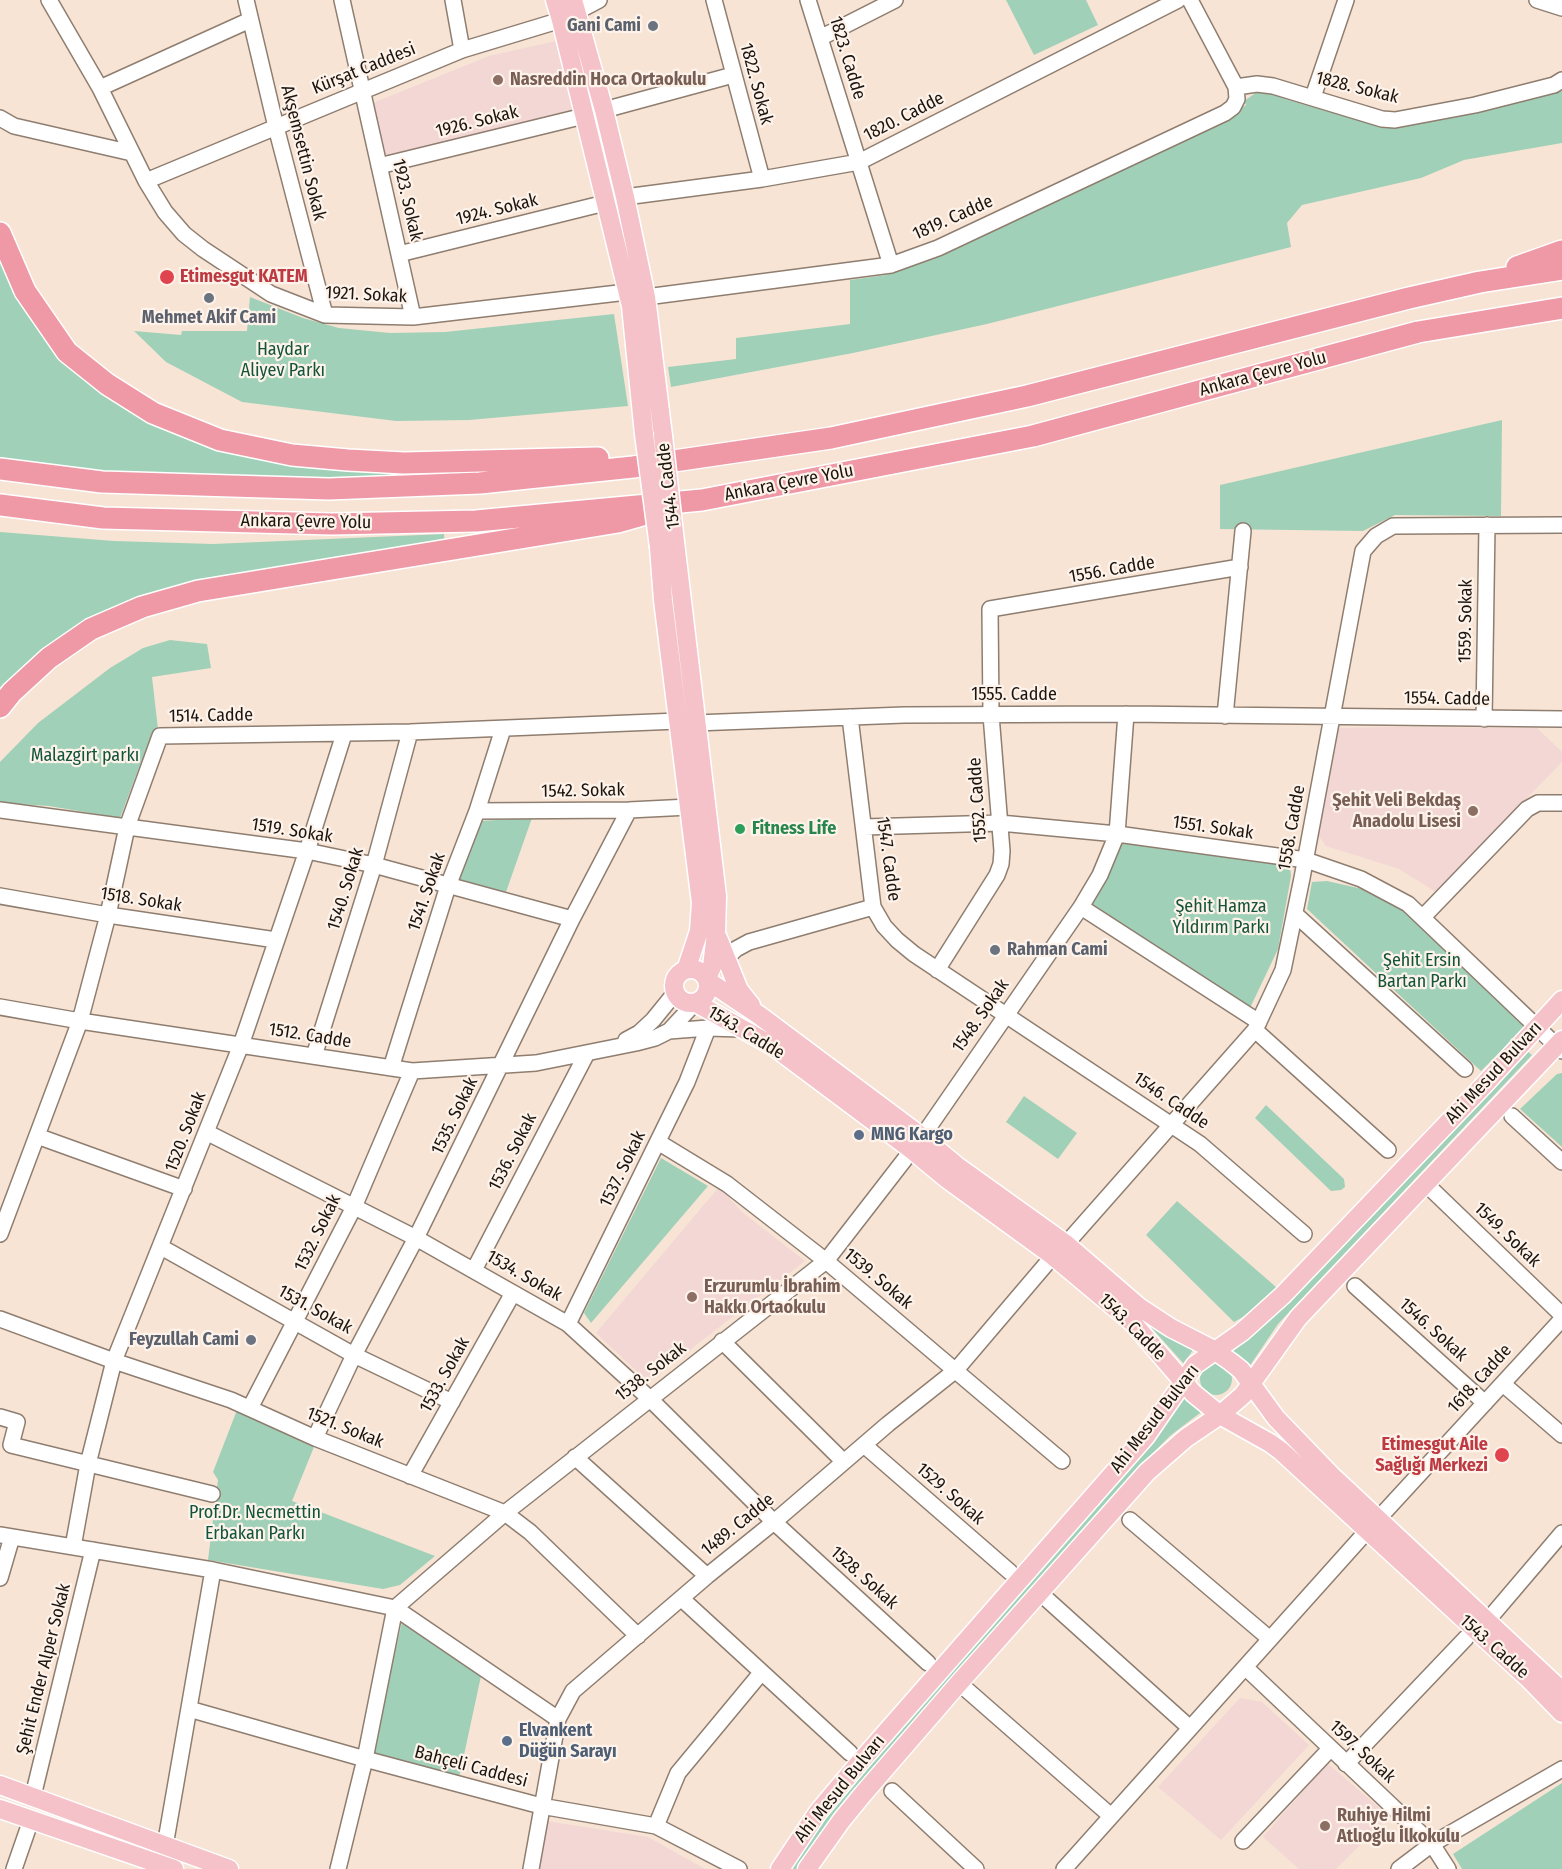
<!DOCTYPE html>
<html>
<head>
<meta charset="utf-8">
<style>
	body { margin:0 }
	canvas { display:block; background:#f7e4d5 }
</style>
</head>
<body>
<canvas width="1562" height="1869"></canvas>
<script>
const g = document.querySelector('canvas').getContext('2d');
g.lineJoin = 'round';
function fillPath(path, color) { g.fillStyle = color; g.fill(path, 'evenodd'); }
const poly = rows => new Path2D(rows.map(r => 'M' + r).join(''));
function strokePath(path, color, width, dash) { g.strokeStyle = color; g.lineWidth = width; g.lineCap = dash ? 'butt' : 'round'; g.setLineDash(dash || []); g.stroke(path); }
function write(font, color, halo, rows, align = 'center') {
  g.font = font + ' "Fira Sans Condensed",sans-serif'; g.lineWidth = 4.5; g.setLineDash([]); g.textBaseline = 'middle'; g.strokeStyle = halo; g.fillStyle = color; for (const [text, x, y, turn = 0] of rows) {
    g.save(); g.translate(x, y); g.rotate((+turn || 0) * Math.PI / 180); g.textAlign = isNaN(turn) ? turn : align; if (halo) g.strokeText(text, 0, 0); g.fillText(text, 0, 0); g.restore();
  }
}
fillPath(poly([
	[556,41,573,110,386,158,373,103,489,56],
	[1392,727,1537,728,1562,752,1562,762,1436,892,1399,869,1326,846,1318,835,1337,728],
	[719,1187,742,1212,805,1261,656,1376,645,1379,596,1333],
	[1240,1698,1262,1702,1309,1745,1221,1840,1158,1787],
	[1327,1763,1389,1816,1336,1869,1299,1869,1263,1837],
	[546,1821,648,1837,705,1869,539,1869]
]), '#f2d7d5');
fillPath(poly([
	[1006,0,1086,0,1098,25,1034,55],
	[1562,87,1562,143,1464,160,1421,178,1302,205,1287,223,1291,247,987,324,853,353,671,387,668,367,736,359,736,338,850,324,850,280,886,275,933,259,1234,116,1233,113,1246,105,1244,101,1257,92,1282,94,1285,99,1340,115,1382,125,1399,127,1419,124],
	[0,249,29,308,163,424,391,467,391,478,248,480,0,466],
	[250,297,303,318,339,328,390,333,445,332,614,314,628,406,469,420,396,421,242,402,166,362,134,331,181,335,182,331,247,331],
	[1502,420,1501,516,1395,515,1363,531,1220,529,1220,485],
	[0,532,114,541,213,544,444,534,445,545,270,574,59,640,21,668,0,691],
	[170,640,207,644,211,668,152,677,158,729,141,762,120,818,49,806,0,803,0,762,38,723,110,668,143,648],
	[532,818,506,892,459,881,480,821],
	[1121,841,1162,849,1290,865,1291,876,1278,949,1250,1008,1090,905],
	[1327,881,1367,890,1400,906,1526,1026,1481,1071,1307,909,1312,882],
	[1526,1050,1532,1055,1278,1324,1249,1367,1231,1349,1257,1331,1282,1308],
	[1562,1073,1562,1147,1520,1109,1557,1074],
	[1024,1096,1077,1133,1058,1159,1006,1122],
	[1266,1105,1344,1179,1345,1187,1341,1190,1331,1191,1255,1118],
	[661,1158,708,1186,591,1323,584,1313],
	[1177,1201,1276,1287,1266,1300,1252,1312,1234,1322,1146,1235],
	[1148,1324,1194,1348,1184,1364],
	'1200 1379a16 16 0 1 1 32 0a16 16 0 1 1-32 0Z',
	[1187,1393,1204,1410,1171,1435,1149,1457,850,1798,798,1869,787,1869,856,1776,1160,1430],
	[237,1410,316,1442,292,1501,435,1556,400,1585,383,1589,208,1560,218,1480,213,1472],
	[402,1622,481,1676,459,1778,371,1756],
	[1562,1783,1562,1869,1462,1869,1453,1854]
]), '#a0d1b8');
const minor = poly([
	[49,0,100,88,146,181,165,212,184,234,203,249,271,294,325,315,413,317,627,292],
	[246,0,276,127,325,315],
	[342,0,413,317],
	[453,0,462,50],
	[714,0,762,179],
	[808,0,891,265],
	[1537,0,1562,8],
	[820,38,895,0],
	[1236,87,1257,84,1273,86,1382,119,1395,120,1475,105,1554,85,1562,80],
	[100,88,250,20],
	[1313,97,1346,0],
	[604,110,733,75],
	[0,118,14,126,132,153],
	[379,166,584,116],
	[146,181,462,50,561,20,599,0],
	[625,197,762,179,859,162,1178,0],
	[399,254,605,203],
	[646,297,891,265,938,248,1225,113,1233,107,1237,99,1236,87,1190,0],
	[1225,716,1243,531],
	[850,717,873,907,884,926,897,940,914,954,1200,1144,1304,1234],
	[1484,719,1487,525],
	[695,723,904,715,1126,714,1562,719],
	[0,810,307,851,374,865,572,919],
	[477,811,629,810,689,807],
	[864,827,1000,823,1117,834,1306,860,1361,879,1408,904,1562,1051],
	[0,896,108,915,276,940],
	[1081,907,1259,1022],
	[1295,914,1465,1069],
	[1423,917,1527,809,1538,803,1562,803],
	[719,965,736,949,749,942,873,907],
	[937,970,997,875,1001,864,1002,851,991,715,990,609,1240,567],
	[0,1007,80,1021,412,1071,536,1063,636,1043,655,1038,669,1031,694,1004],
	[1255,1030,1388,1150],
	[669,1031,708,1028,741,1029],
	[626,1040,639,1033,653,1020,675,993],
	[314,1056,374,865,410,732],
	[391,1068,448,886,477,811,503,729],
	[1512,1116,1562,1162],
	[206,1132,416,1238,568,1324,649,1398,774,1522,928,1663],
	[37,1136,184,1189],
	[922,1137,1081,907,1100,875,1117,834,1126,714],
	[658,1142,727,1184,826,1261,1062,1461],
	[1425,1183,1562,1315],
	[0,1234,80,1021,108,915,127,827,160,736,410,732,678,721],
	[1066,1244,1255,1030,1283,970,1302,878,1363,551,1376,536,1393,526,1562,525],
	[161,1247,354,1355,452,1402],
	[474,1270,587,1053],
	[1355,1286,1485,1403],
	[0,1319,114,1361,231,1400,315,1438,505,1513,530,1532,638,1636],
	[568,1324,687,1082,708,1028],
	[722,1341,844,1462],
	[1503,1384,1562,1435],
	[250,1408,354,1207,412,1071],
	[0,1417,17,1422,11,1445,212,1494],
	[315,1438,354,1355,416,1238,572,919,629,810],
	[864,1445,1010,1572],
	[575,1457,707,1576],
	[410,1476,513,1293],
	[1130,1520,1270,1639],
	[0,1535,213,1570,395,1608,558,1719],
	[73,1547,88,1464,114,1361,241,1045,307,851,344,734],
	[0,1578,12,1537],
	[1040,1593,1190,1728],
	[682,1599,850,1753],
	[1488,1620,1562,1533],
	[1245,1667,1432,1844,1448,1869],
	[959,1683,1111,1816],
	[189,1709,365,1759,541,1806,656,1826,739,1869],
	[1346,1764,1466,1638],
	[892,1791,976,1869],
	[33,1796,93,1550],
	[656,1826,678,1773,761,1673],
	[1243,1841,1330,1749],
	[165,1846,213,1570],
	[14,1869,31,1820],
	[338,1869,365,1759,395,1608,505,1513,826,1261,912,1150],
	[531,1869,558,1719,573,1691,707,1576,774,1522,888,1424,956,1370,1053,1256],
	[1064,1869,1367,1531,1562,1319],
	[1399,1869,1432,1844,1562,1769]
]);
const major = poly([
	[555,0,561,20,631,306,644,434],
	[573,0,604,110,625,197,646,297,663,436],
	[675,542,717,896,716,933,712,967,707,978],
	[659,547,663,600,701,903,699,931,686,970],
	[718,938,739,990,751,1005],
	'674 986a17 17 0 1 1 34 0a17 17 0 1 1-34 0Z',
	[708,981,759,1015,922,1137,957,1166,1066,1244,1139,1307,1171,1328,1214,1350,1231,1362,1241,1370,1276,1418,1331,1475,1562,1691],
	[696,1003,773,1046,912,1150,947,1179,1053,1256,1132,1322,1193,1393,1220,1415,1270,1443,1281,1451,1528,1678,1562,1713],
	[0,1785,229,1869],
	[0,1809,174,1869],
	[780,1869,818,1812,860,1762,1146,1436,1195,1365,1242,1332,1283,1295,1483,1086,1562,1000],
	[807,1869,841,1821,863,1794,959,1683,1147,1472,1186,1438,1220,1415,1243,1395,1298,1318,1562,1040]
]);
const highway = poly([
	[0,233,25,291,67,352,107,384,153,413,220,440,292,455,348,460,404,463,598,458],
	[1517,267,1562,251],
	[0,469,102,482,329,489,480,483,633,467,831,438,1027,396,1409,298,1480,282,1562,269],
	[0,505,103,518,332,524,476,521,702,500,1033,436,1418,332,1562,308],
	[0,707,12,692,49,658,91,629,142,607,198,591,618,522,646,514]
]);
strokePath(minor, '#8f7e70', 18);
strokePath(major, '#fff', 21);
strokePath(highway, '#fff', 24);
strokePath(minor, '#fff', 15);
strokePath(major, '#f5c2ca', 18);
strokePath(highway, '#ef99a6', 21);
const majorBridge = poly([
	[644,434,659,547],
	[663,436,675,542]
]);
strokePath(majorBridge, '#fff', 21, []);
strokePath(majorBridge, '#f5c2ca', 18);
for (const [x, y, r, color] of [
	[653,26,6,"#6b7280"],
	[498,80,6,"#8d6e63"],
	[167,277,8,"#e0444e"],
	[209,298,6,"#6b7280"],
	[1473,811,6,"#8d6e63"],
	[740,829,6,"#2e9e5b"],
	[995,950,6,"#6b7280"],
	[859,1135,6,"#5c6f8a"],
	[692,1297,6,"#8d6e63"],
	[251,1340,6,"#6b7280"],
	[1502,1455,8,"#e0444e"],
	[507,1741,6,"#5c6f8a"],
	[1325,1826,6,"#8d6e63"]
]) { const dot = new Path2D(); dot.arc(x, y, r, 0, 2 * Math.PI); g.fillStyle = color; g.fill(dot); strokePath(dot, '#fef3ea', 2); }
write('bold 18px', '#5b616d', '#fef3ea', [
	["Gani Cami",641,26],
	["Mehmet Akif Cami",209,318,"center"],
	["Rahman Cami",1007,950,"left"],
	["Feyzullah Cami",239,1340]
], 'right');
write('18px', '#1b140f', '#fef3ea', [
	["1823. Cadde",847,58,73],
	["Kürşat Caddesi",364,69,-22],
	["1822. Sokak",756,84,75],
	["1828. Sokak",1357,88,14],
	["1820. Cadde",904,117,-27],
	["1926. Sokak",477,122,-14],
	["Akşemsettin Sokak",303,153,76],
	["1923. Sokak",407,200,77],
	["1924. Sokak",497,210,-14],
	["1819. Cadde",953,218,-24],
	["1921. Sokak",366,295,3],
	["Ankara Çevre Yolu",1263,374,-15],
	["Ankara Çevre Yolu",789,483,-11],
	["1544. Cadde",669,486,-97],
	["Ankara Çevre Yolu",306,522,1],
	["1556. Cadde",1112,570,-10],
	["1559. Sokak",1466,621,-89],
	["1555. Cadde",1014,695],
	["1554. Cadde",1447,699,1],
	["1514. Cadde",211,716,-1],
	["1542. Sokak",583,791,-1],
	["1552. Cadde",978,800,-94],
	["1551. Sokak",1213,828,8],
	["1558. Cadde",1292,828,-80],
	["1519. Sokak",292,831,9],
	["1547. Cadde",888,859,82],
	["1540. Sokak",346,889,-73],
	["1541. Sokak",427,892,-71],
	["1518. Sokak",141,900,9],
	["1548. Sokak",981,1016,-55],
	["1543. Cadde",746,1033,31],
	["1512. Cadde",310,1036,9],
	["Ahi Mesud Bulvarı",1494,1073,-47],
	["1546. Cadde",1171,1101,34],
	["1535. Sokak",455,1116,-64],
	["1520. Sokak",186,1132,-69],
	["1536. Sokak",513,1152,-63],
	["1537. Sokak",623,1169,-64],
	["1532. Sokak",318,1233,-64],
	["1549. Sokak",1507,1235,44],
	["1534. Sokak",524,1276,30],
	["1539. Sokak",878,1279,40],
	["1531. Sokak",315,1310,29],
	["1543. Cadde",1132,1327,45],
	["1546. Sokak",1433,1330,42],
	["1538. Sokak",651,1372,-38],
	["1533. Sokak",445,1375,-61],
	["1618. Cadde",1480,1379,-48],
	["Ahi Mesud Bulvarı",1155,1419,-52],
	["1521. Sokak",345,1428,22],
	["1529. Sokak",950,1494,41],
	["1489. Cadde",738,1525,-39],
	["1528. Sokak",864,1578,42],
	["1543. Cadde",1494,1647,42],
	["Şehit Ender Alper Sokak",44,1669,-76],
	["1597. Sokak",1362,1752,43],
	["Bahçeli Caddesi",471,1767,15],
	["Ahi Mesud Bulvarı",840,1789,-51]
]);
write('bold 18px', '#785e54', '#fef3ea', [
	["Nasreddin Hoca Ortaokulu",510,80],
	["Şehit Veli Bekdaş",1461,801,"right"],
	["Anadolu Lisesi",1461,822,"right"],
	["Erzurumlu İbrahim",704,1287],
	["Hakkı Ortaokulu",704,1308],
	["Ruhiye Hilmi",1337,1816],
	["Atlıoğlu İlkokulu",1337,1837]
], 'left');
write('bold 18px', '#be3a42', '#fef3ea', [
	["Etimesgut KATEM",180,277],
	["Etimesgut Aile",1488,1445,"right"],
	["Sağlığı Merkezi",1488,1466,"right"]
], 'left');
write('18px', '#12543a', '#fef3ea', [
	["Haydar",283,350],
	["Aliyev Parkı",283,371],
	["Malazgirt parkı",85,756],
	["Şehit Hamza",1221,907],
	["Yıldırım Parkı",1221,928],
	["Şehit Ersin",1422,961],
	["Bartan Parkı",1422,982],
	["Prof.Dr. Necmettin",255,1513],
	["Erbakan Parkı",255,1534]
]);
write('bold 18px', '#27864d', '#fef3ea', [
	["Fitness Life",752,829]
], 'left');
write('bold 18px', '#4e5e75', '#fef3ea', [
	["MNG Kargo",871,1135],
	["Elvankent",519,1731],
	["Düğün Sarayı",519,1752]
], 'left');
</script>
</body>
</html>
